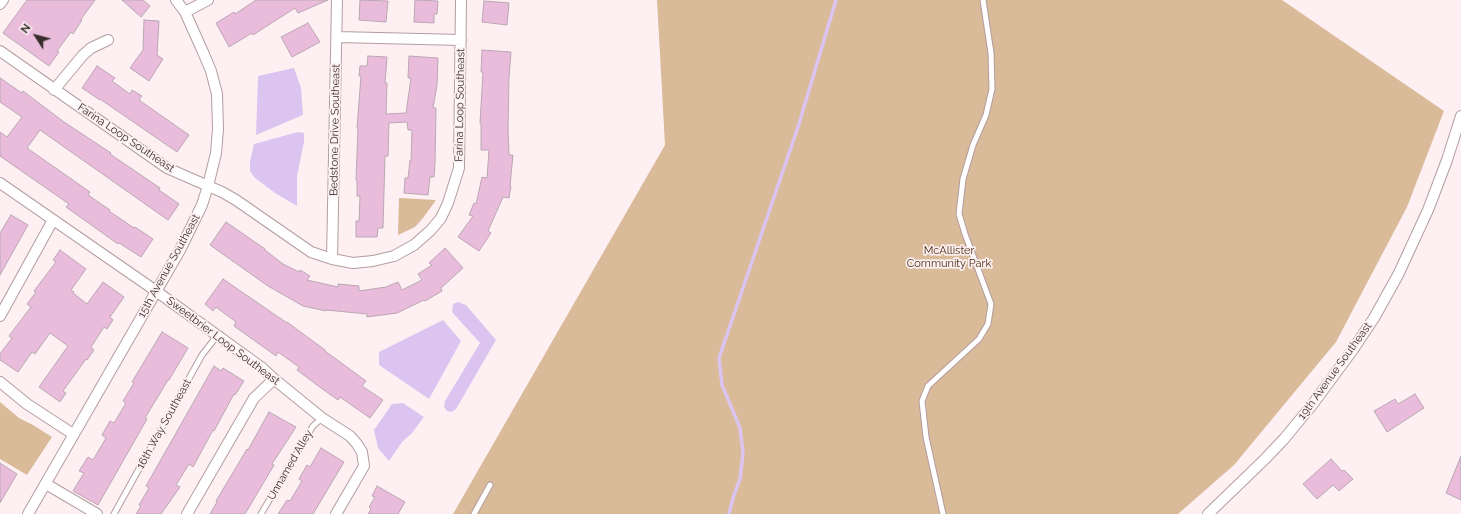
<!DOCTYPE html>
<html>
<head>
<meta charset="utf-8">
<style>
	body { margin:0 }
	#map { position:relative; width:1461px; height:514px; overflow:hidden; background:#fef0f2; font-family:Raleway,sans-serif }
	canvas { display:block }
	.north { position:absolute; left:16px; top:16px; width:40px; height:40px; -webkit-text-stroke:3px #fef0f2; paint-order:stroke; rotate:306deg; font-size:11px; font-weight:700; line-height:16px; text-align:center; color:#362d2e }
	.north::after { content:''; display:block; margin:auto; width:14px; height:18px; background:#362d2e; clip-path:polygon(50% 0,100% 100%,50% 72%,0 100%) }
</style>
</head>
<body>
<div id="map">
<canvas width="1461" height="514"></canvas>
<div class="north">N</div>
</div>
<script>
const g = document.querySelector('canvas').getContext('2d');
g.lineJoin = 'round';
function fillPath(path, color) { g.fillStyle = color; g.fill(path, 'evenodd'); }
const poly = rows => new Path2D(rows.map(r => 'M' + r).join(''));
function strokePath(path, color, width, dash) { g.strokeStyle = color; g.lineWidth = width; g.lineCap = dash ? 'butt' : 'round'; g.setLineDash(dash || []); g.stroke(path); }
function write(font, color, halo, rows, align = 'center') {
  g.font = font + ' Raleway,sans-serif'; g.lineWidth = 3.5; g.setLineDash([]); g.textBaseline = 'middle'; g.strokeStyle = halo; g.fillStyle = color; for (const [text, x, y, turn = 0] of rows) {
    g.save(); g.translate(x, y); g.rotate((+turn || 0) * Math.PI / 180); g.textAlign = isNaN(turn) ? turn : align; if (halo) g.strokeText(text, 0, 0); g.fillText(text, 0, 0); g.restore();
  }
}
fillPath(poly([
	[657,0,1282,0,1444,111,1407,207,1336,342,1234,465,1178,514,453,514,665,145],
	[399,198,436,200,423,218,415,227,398,235],
	[0,402,19,418,33,425,52,437,27,475,0,459]
]), '#d9ba99');
fillPath(poly([
	[294,68,301,88,303,115,256,135,258,76],
	[298,132,304,133,304,142,297,176,297,206,275,193,255,178,250,171,250,162,254,144],
	[458,302,466,305,496,340,456,409,452,412,447,411,444,407,445,401,480,343,452,312,453,304],
	[443,320,461,341,429,399,379,365,379,352],
	[403,403,424,417,412,433,402,442,389,461,378,448,374,430,392,404]
]), '#dbc4f0');
strokePath(poly([
	[729,514,733,498,740,479,743,453,740,428,722,385,719,358,798,127,836,0]
]), '#dbc4f0', 3.5);
const building = poly([
	[27,0,95,0,81,19,82,20,73,34,71,32,57,51,59,52,49,66,3,33,27,0],
	[122,0,143,0,150,6,141,17,122,0],
	[256,0,328,0,298,13,295,8,253,35,252,33,229,47,216,23,234,12,235,14,256,0],
	[360,0,388,1,386,22,359,20,360,0],
	[415,0,438,1,437,14,434,14,434,23,414,22,415,0],
	[484,1,509,3,507,25,482,22,484,1],
	[144,20,159,21,157,55,163,59,149,81,130,68,143,50,144,20],
	[308,23,320,42,292,57,281,37,308,23],
	[482,50,511,52,509,77,508,128,509,155,513,155,510,186,511,186,509,198,503,197,488,231,491,233,479,251,458,237,473,216,469,215,474,203,476,204,482,177,487,178,489,150,481,150,481,123,480,123,483,72,481,72,482,50],
	[368,56,387,57,385,83,387,83,386,114,406,113,411,78,408,78,409,56,438,58,437,85,433,108,436,108,435,163,434,177,430,177,428,195,404,193,405,178,408,178,410,160,411,161,412,130,408,130,407,122,389,123,388,156,385,156,383,228,378,228,377,237,356,237,356,221,359,221,360,196,357,196,357,180,356,180,358,128,357,128,361,76,359,76,360,66,367,66,368,56],
	[97,66,115,78,112,81,130,94,132,90,142,96,139,100,189,135,177,152,100,99,100,100,82,88,97,66],
	[0,78,22,93,23,91,64,122,111,153,110,154,160,188,159,190,179,204,168,220,40,130,27,148,90,192,88,195,110,210,109,211,134,228,135,227,153,239,141,257,119,243,118,244,66,207,69,204,0,156,0,132,7,137,22,117,0,102,0,78],
	[11,215,28,225,0,275,0,233,11,215],
	[226,222,265,249,265,250,283,264,299,272,300,270,310,276,307,280,338,287,338,284,359,286,359,291,386,287,398,282,402,290,422,280,418,274,432,265,429,263,445,248,463,268,441,288,442,291,425,301,424,300,397,313,367,317,367,314,326,310,326,311,303,306,268,286,210,245,226,222],
	[60,250,86,269,71,290,74,292,73,293,87,304,103,282,124,297,110,317,113,320,107,329,104,327,91,347,94,350,87,360,86,359,63,391,66,393,60,402,39,387,68,346,50,333,35,354,32,352,18,372,0,360,0,354,12,338,9,336,31,307,27,304,36,292,34,291,56,262,53,260,60,250],
	[223,279,287,323,287,322,325,350,325,351,366,381,362,386,383,400,370,418,340,397,338,400,317,385,297,370,299,367,278,352,276,356,234,326,236,322,216,307,213,311,205,304,223,279],
	[162,332,188,348,169,380,168,380,145,418,147,419,98,505,73,491,84,473,79,471,88,457,93,460,106,438,102,435,110,421,114,423,126,403,123,401,134,383,132,382,162,332],
	[214,366,221,371,223,368,244,381,235,395,234,394,214,431,213,430,193,467,189,464,176,485,180,487,161,514,136,514,141,506,139,505,149,488,146,486,214,366],
	[1415,394,1424,408,1387,432,1374,411,1395,399,1398,404,1415,394],
	[269,412,296,427,272,464,274,465,245,514,210,514,217,502,216,501,247,449,248,450,269,412],
	[321,448,344,462,313,514,278,514,287,500,290,501,302,481,299,479,307,465,310,467,321,448],
	[1461,456,1461,500,1446,493,1461,456],
	[1331,459,1342,471,1344,470,1353,479,1339,491,1333,485,1317,499,1303,484,1331,459],
	[0,463,17,474,0,503,0,463],
	[377,486,405,502,398,514,368,514,371,509,369,507,375,497,372,496,377,486]
]);
fillPath(building, '#eabcdb');
strokePath(building, '#b9a7b3', 1);
const service = poly([
	[114,514,202,355,217,336],
	[261,514,313,426,322,418],
	[474,514,490,485],
	[943,514,926,437,922,401,928,386,979,339,988,324,991,304,965,234,959,214,963,179,973,145,986,115,992,89,991,53,983,0]
]);
const minor = poly([
	[0,4,3,0],
	[185,12,208,0],
	[337,37,461,40],
	[0,51,167,168,222,192,236,200,311,252,332,259,353,263,373,261,394,256,414,245,431,230,441,218,448,203,459,168,461,0],
	[54,90,83,55,91,48,108,40],
	[0,183,156,291,261,367,274,379,322,418,350,436,357,444,362,452,364,466,336,514],
	[332,259,337,0],
	[0,316,53,220],
	[0,382,27,404,73,434],
	[46,484,97,514],
	[28,514,180,250,202,205,208,186,216,153,218,129,217,94,211,71,203,52,185,12,176,0],
	[187,514,254,398,274,379],
	[1208,514,1265,459,1284,439,1312,405,1352,351,1374,318,1398,275,1428,210,1447,160,1461,116]
]);
strokePath(service, '#b39da0', 7);
strokePath(minor, '#b39da0', 12);
strokePath(service, '#fff', 5);
strokePath(minor, '#fff', 10);
write('11px', '#362d2e', '#fef0f2', [
	["Farina Loop Southeast",460,105,-89],
	["Bedstone Drive Southeast",335,130,-89],
	["Farina Loop Southeast",126,138,34],
	["15th Avenue Southeast",169,266,-61],
	["Sweetbrier Loop Southeast",223,341,37],
	["19th Avenue Southeast",1335,371,-54],
	["16th Way Southeast",164,424,-61],
	["Unnamed Alley",290,465,-60]
]);
write('11px', '#462d0e', '#fef0f2', [
	["McAllister",949,251],
	["Community Park",949,264]
]);
</script>
</body>
</html>
